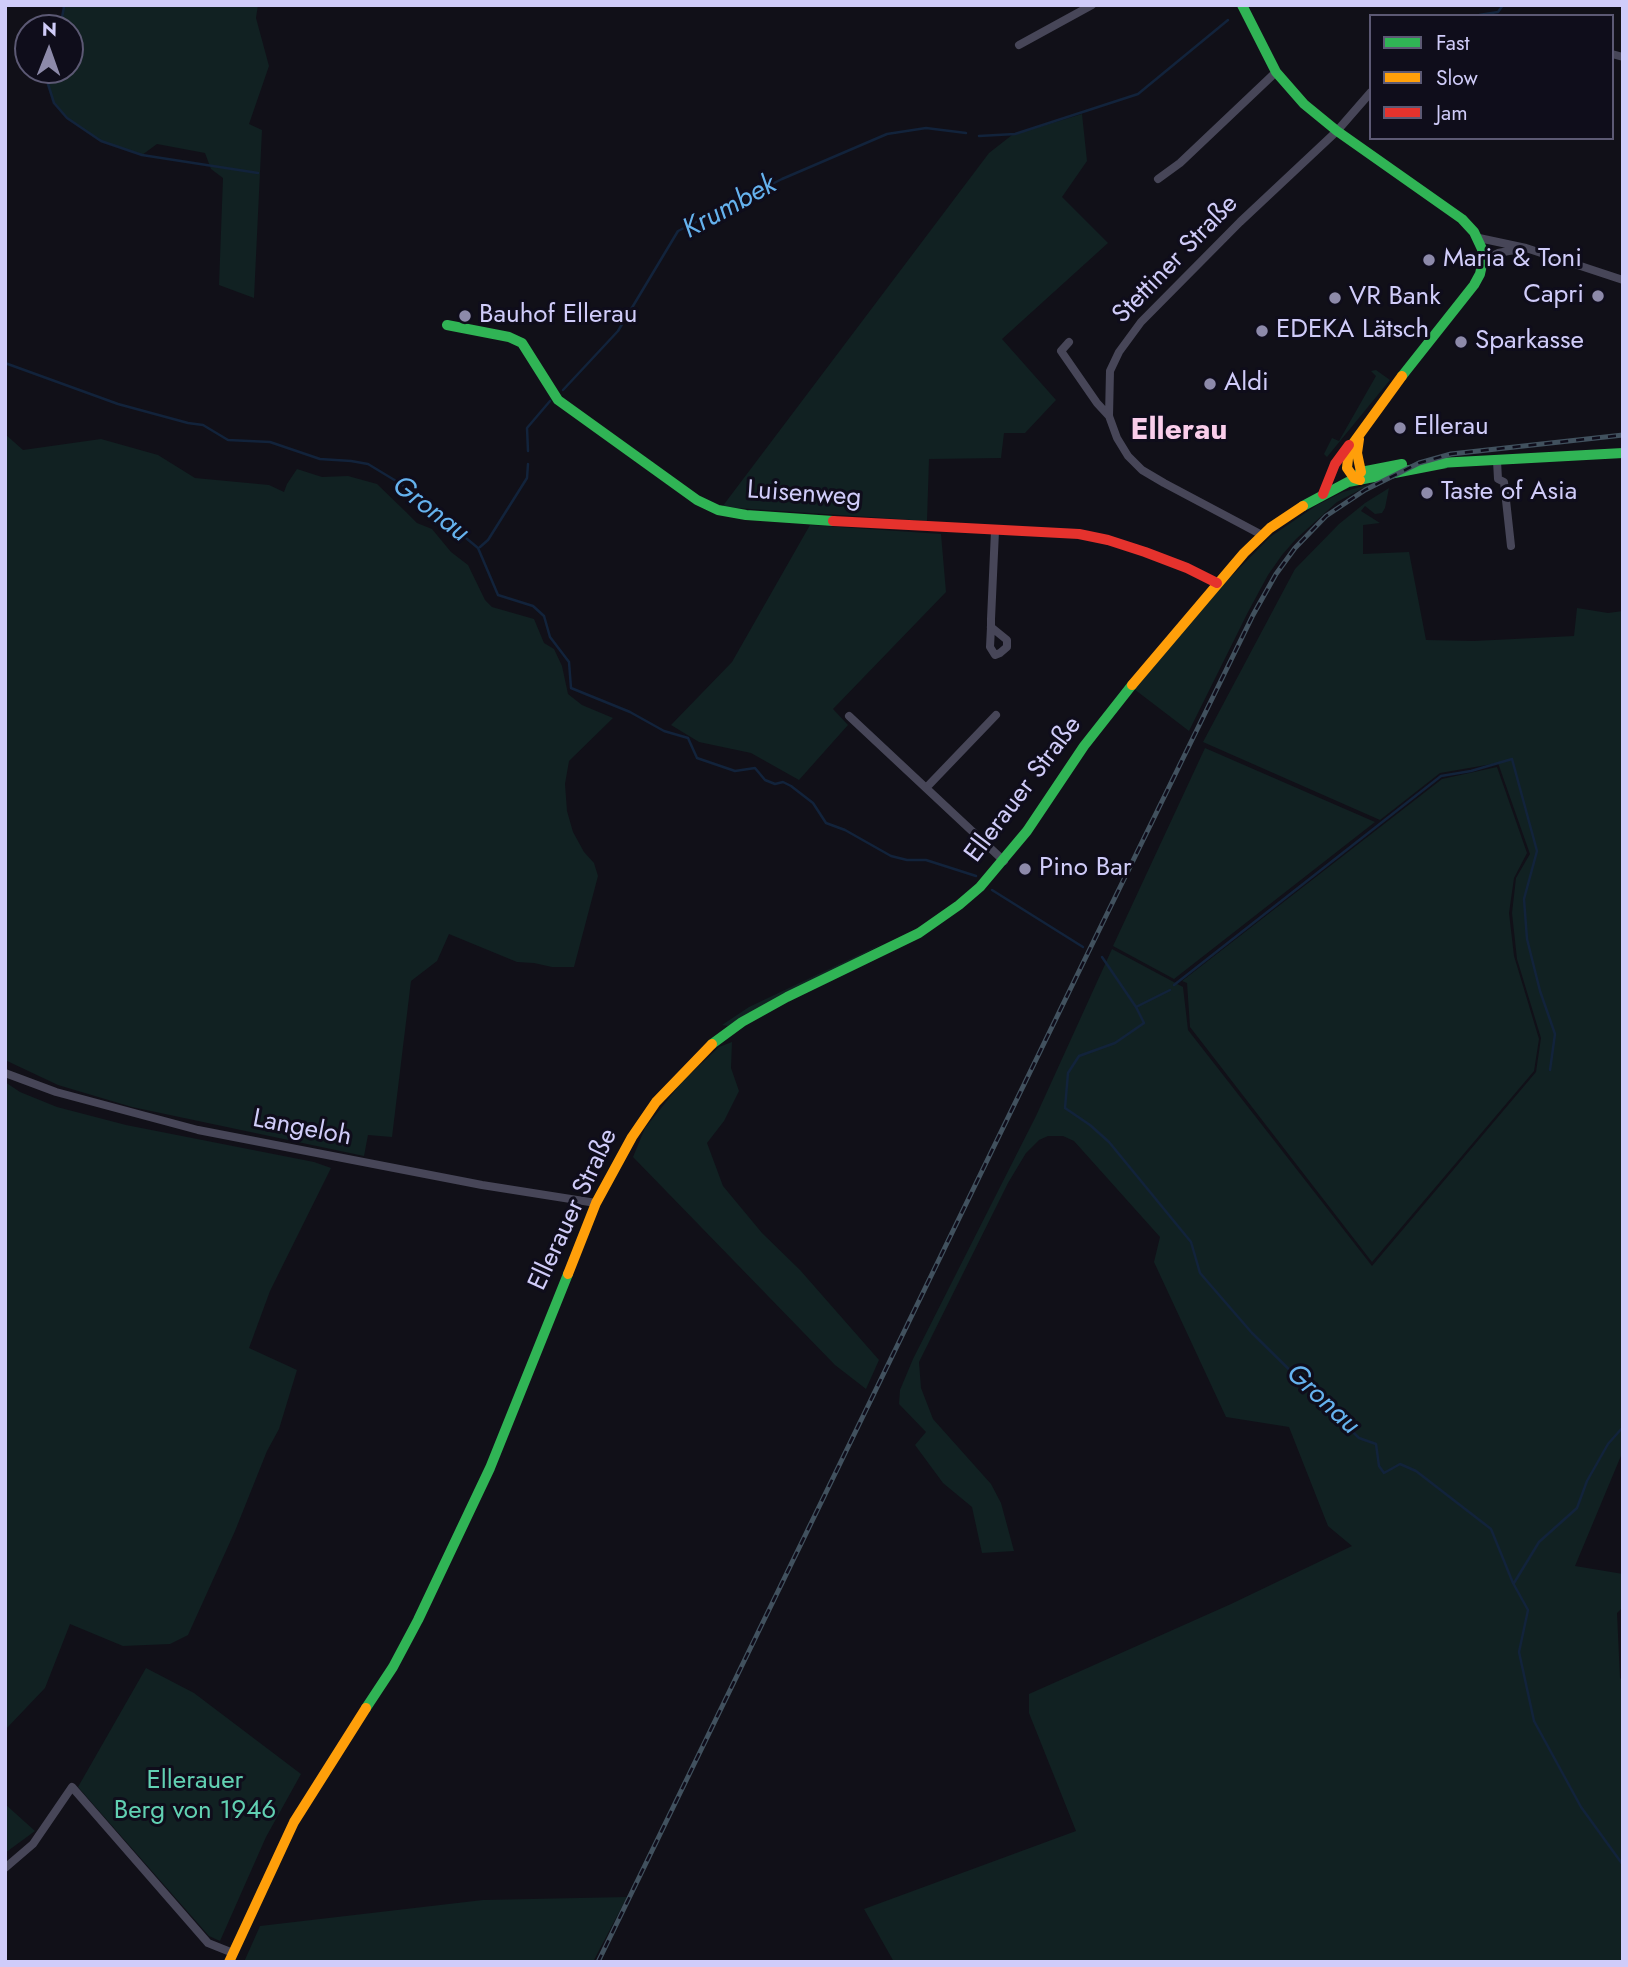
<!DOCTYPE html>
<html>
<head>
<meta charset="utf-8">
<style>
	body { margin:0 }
	#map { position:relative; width:1628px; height:1967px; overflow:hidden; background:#111018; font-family:Jost,sans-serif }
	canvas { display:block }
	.frame { position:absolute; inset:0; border:7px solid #d0ccf9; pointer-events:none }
	.legend { position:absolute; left:1369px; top:14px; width:245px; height:126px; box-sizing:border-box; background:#0f0d1b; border:2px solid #5c5974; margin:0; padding:9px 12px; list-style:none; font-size:21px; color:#d0ccf9 }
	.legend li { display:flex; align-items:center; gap:14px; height:35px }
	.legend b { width:35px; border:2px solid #5c5974 }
	.north { position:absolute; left:14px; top:14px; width:70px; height:70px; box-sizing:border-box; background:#0f0d1b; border:2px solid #5c5974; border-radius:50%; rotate:1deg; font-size:19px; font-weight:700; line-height:28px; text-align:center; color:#d0ccf9 }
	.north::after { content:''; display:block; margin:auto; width:24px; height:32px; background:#8d8aaa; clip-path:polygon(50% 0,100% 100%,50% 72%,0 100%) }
</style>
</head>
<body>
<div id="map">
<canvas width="1628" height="1967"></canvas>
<div class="frame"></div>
<ul class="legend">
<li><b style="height:9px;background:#30b455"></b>Fast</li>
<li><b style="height:9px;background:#ff9f0a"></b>Slow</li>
<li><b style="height:9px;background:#e5322d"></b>Jam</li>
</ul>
<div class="north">N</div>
</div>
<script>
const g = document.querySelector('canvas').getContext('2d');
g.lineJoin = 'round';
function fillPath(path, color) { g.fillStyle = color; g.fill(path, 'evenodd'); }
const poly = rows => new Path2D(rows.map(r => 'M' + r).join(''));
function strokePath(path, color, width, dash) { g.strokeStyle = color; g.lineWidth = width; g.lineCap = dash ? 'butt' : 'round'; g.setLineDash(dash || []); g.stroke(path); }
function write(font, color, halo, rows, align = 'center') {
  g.font = font + ' Jost,sans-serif'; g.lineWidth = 6; g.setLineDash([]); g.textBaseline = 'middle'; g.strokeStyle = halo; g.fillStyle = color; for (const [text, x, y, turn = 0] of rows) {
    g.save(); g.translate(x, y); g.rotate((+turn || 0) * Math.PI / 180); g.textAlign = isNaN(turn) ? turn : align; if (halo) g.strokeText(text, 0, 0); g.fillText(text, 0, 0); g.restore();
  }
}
fillPath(poly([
	[61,5,258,5,256,18,269,66,249,124,262,130,254,298,219,285,223,178,211,169,205,153,157,144,142,155,101,141,67,118,54,103,48,84,51,70,70,70,70,28,60,28,64,8],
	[1082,114,1087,161,1062,197,1108,243,1002,339,1056,400,1025,433,1004,433,1001,458,929,459,927,521,722,507,989,153,1012,135],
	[1376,370,1390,380,1327,457,1324,454,1332,438,1339,441,1376,376,1371,371],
	[5,434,23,450,101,439,158,455,195,478,269,485,284,492,287,484,297,469,322,477,348,476,377,484,406,512,417,523,432,529,451,552,468,565,485,600,492,607,534,619,544,643,554,649,562,666,568,694,582,705,613,718,569,761,565,784,567,811,573,832,584,852,594,863,598,876,574,967,552,967,534,963,517,962,449,934,437,961,411,981,392,1137,368,1135,364,1156,132,1107,58,1085,5,1060],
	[1373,483,1337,502,1296,539,1282,555,1268,575,1248,612,1189,731,1134,689,1217,591,1270,537,1317,505,1343,492],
	[1389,488,1385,508,1382,513,1375,514,1365,506,1361,511,1380,523,1363,525,1363,554,1409,552,1426,640,1474,641,1574,636,1577,608,1608,613,1623,611,1623,1451,1575,1566,1623,1574,1623,1607,1617,1613,1620,1678,1623,1681,1623,1962,894,1962,864,1909,1076,1831,1029,1713,1029,1694,1231,1604,1352,1546,1328,1526,1289,1427,1226,1417,1154,1262,1160,1237,1074,1141,1063,1136,1048,1136,1039,1140,1026,1153,1008,1183,919,1362,921,1388,933,1419,991,1484,1001,1503,1014,1551,982,1553,972,1507,943,1483,915,1445,926,1432,899,1404,900,1390,913,1359,1036,1116,1112,949,1183,987,1188,1030,1372,1266,1536,1072,1541,1038,1517,959,1512,913,1516,878,1530,854,1498,763,1440,773,1380,820,1203,742,1295,569,1339,524,1365,503],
	[810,525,941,534,946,592,833,709,848,725,799,780,751,753,699,742,671,725,732,662],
	[1205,748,1375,822,1174,979,1113,946],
	[1497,767,1527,853,1514,878,1509,913,1514,956,1539,1039,1534,1071,1372,1262,1190,1027,1187,983,1182,981,1442,779],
	[886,942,728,1026,722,1025,749,1007],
	[732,1042,731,1068,739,1091,724,1121,707,1143,723,1186,762,1233,800,1270,879,1360,866,1389,835,1365,633,1157,645,1128,682,1082,719,1047],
	[5,1082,20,1092,57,1107,126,1125,314,1162,331,1168,270,1291,249,1348,297,1370,279,1429,267,1451,235,1531,188,1635,170,1644,123,1646,70,1624,45,1688,5,1730],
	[146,1668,194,1693,301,1774,266,1837,220,1941,209,1936,78,1787],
	[5,1804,35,1831,5,1853],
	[627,1897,593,1962,244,1962,260,1926,483,1900]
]), '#112122');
strokePath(poly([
	[1453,16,1479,15,1498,12,1503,5],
	[60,28,64,7,61,5],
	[51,70,48,84,54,103,67,118,101,141,142,155,258,173],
	[979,136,1015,134,1138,94,1228,20],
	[5,363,118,404,188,423,203,425,228,440,270,442,320,459,351,461,368,464,401,484,478,548,498,595,533,606,544,616,550,637,569,662,571,688,630,712,664,731,688,738,697,758,735,771,755,768,765,780,775,784,783,782,791,786,813,803,826,823,845,830,891,856,907,860,926,860,976,876],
	[563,390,618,331,678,231,782,179,887,134,926,128,966,133],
	[528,451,527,428,550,401],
	[480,547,488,540,527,478,528,464],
	[992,890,1083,947],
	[1102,957,1136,1007,1144,1023,1115,1043,1079,1056,1068,1073,1065,1108,1090,1125,1109,1142,1191,1242,1200,1273,1252,1333,1359,1438,1376,1444,1379,1466,1384,1473,1400,1464,1416,1471,1491,1529,1513,1583,1528,1610,1519,1652,1534,1721,1581,1807,1623,1865],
	[1174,985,1441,776,1471,771,1512,759,1537,851,1524,899,1527,939,1540,991,1555,1034,1550,1070],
	[1136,1007,1170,990],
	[1514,1583,1539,1542,1577,1508,1587,1481,1608,1444,1623,1427],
	[1622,1962,1623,1958]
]), '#12233b', 2.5);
strokePath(poly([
	[1019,45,1092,5],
	[1612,54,1623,57],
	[1158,179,1180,163,1276,72],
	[1479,238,1526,248,1623,280],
	[1483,260,1498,253,1520,249],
	[1069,342,1061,351,1097,403,1109,416],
	[1497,461,1498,479,1504,482,1511,546],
	[1262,535,1164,483,1142,470,1128,456,1117,438,1109,416,1110,371,1119,352,1141,322,1240,222,1337,131,1371,92],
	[991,627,1007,640,1007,647,1000,653,995,655,990,647,991,627,991,619,995,531],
	[849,716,1004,861],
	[926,788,996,715],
	[5,1073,56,1092,198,1130,482,1185,596,1203],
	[5,1868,33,1844,72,1787,208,1943,233,1953]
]), '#474658', 8);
strokePath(poly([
	[1242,5,1276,72,1304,104,1337,131,1462,219,1474,232,1482,249,1483,260,1480,274,1474,285,1402,376],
	[447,325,509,337,522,343,558,400,697,500,718,510,746,515,833,521],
	[1439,463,1623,453],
	[1352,480,1361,472,1402,464],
	[1303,506,1348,482,1446,463],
	[712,1044,742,1022,787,997,919,933,959,905,980,887,1027,831,1084,746,1132,685],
	[366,1708,393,1667,418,1620,490,1468,568,1274]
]), '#30b455', 10);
strokePath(poly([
	[1359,439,1357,453,1361,472],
	[1360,480,1354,478,1347,468,1349,449,1402,376],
	[1132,685,1244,553,1270,528,1303,506],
	[568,1274,596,1203,632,1137,656,1102,712,1044],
	[229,1962,294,1822,366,1708]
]), '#ff9f0a', 10);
strokePath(poly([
	[1323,494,1335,464,1349,445],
	[833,521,1079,534,1108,540,1145,552,1187,568,1217,583]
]), '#e5322d', 10);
const rail = poly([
	[598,1962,1083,963,1253,615,1276,574,1295,548,1326,516,1365,490,1419,463,1451,454,1623,435]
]);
strokePath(rail, '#41515e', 5);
strokePath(rail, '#0f0d1b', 2.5, [8]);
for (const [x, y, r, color] of [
	[1429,260,7,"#8d8aaa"],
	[1598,296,7,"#8d8aaa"],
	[1335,298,7,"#8d8aaa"],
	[465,316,7,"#8d8aaa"],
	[1262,331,7,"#8d8aaa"],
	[1461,342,7,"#8d8aaa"],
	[1210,384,7,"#8d8aaa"],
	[1400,428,7,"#8d8aaa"],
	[1427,493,7,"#8d8aaa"],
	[1025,869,7,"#8d8aaa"]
]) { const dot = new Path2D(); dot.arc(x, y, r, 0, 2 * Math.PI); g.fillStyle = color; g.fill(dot); strokePath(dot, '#0f0d1b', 2.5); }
write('26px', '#d0ccf9', '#0f0d1b', [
	["Stettiner Straße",1176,260,-46],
	["Luisenweg",804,495,4],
	["Ellerauer Straße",1024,790,-53],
	["Langeloh",302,1129,11],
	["Ellerauer Straße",574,1210,-65]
]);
write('26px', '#d0ccf9', '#0f0d1b', [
	["Maria & Toni",1443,260],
	["Capri",1584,296,"right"],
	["VR Bank",1349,298],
	["Bauhof Ellerau",479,316],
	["EDEKA Lätsch",1276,331],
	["Sparkasse",1475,342],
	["Aldi",1224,384],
	["Ellerau",1414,428],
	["Taste of Asia",1441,493],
	["Pino Bar",1039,869]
], 'left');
write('26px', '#61d0b2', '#0f0d1b', [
	["Ellerauer",195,1782],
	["Berg von 1946",195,1812]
]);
write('italic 28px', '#65b2ee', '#0f0d1b', [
	["Krumbek",730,208,-29],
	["Gronau",430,510,38],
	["Gronau",1322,1400,43]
]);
write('bold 30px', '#faceeb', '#0f0d1b', [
	["Ellerau",1179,432]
]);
</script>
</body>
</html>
